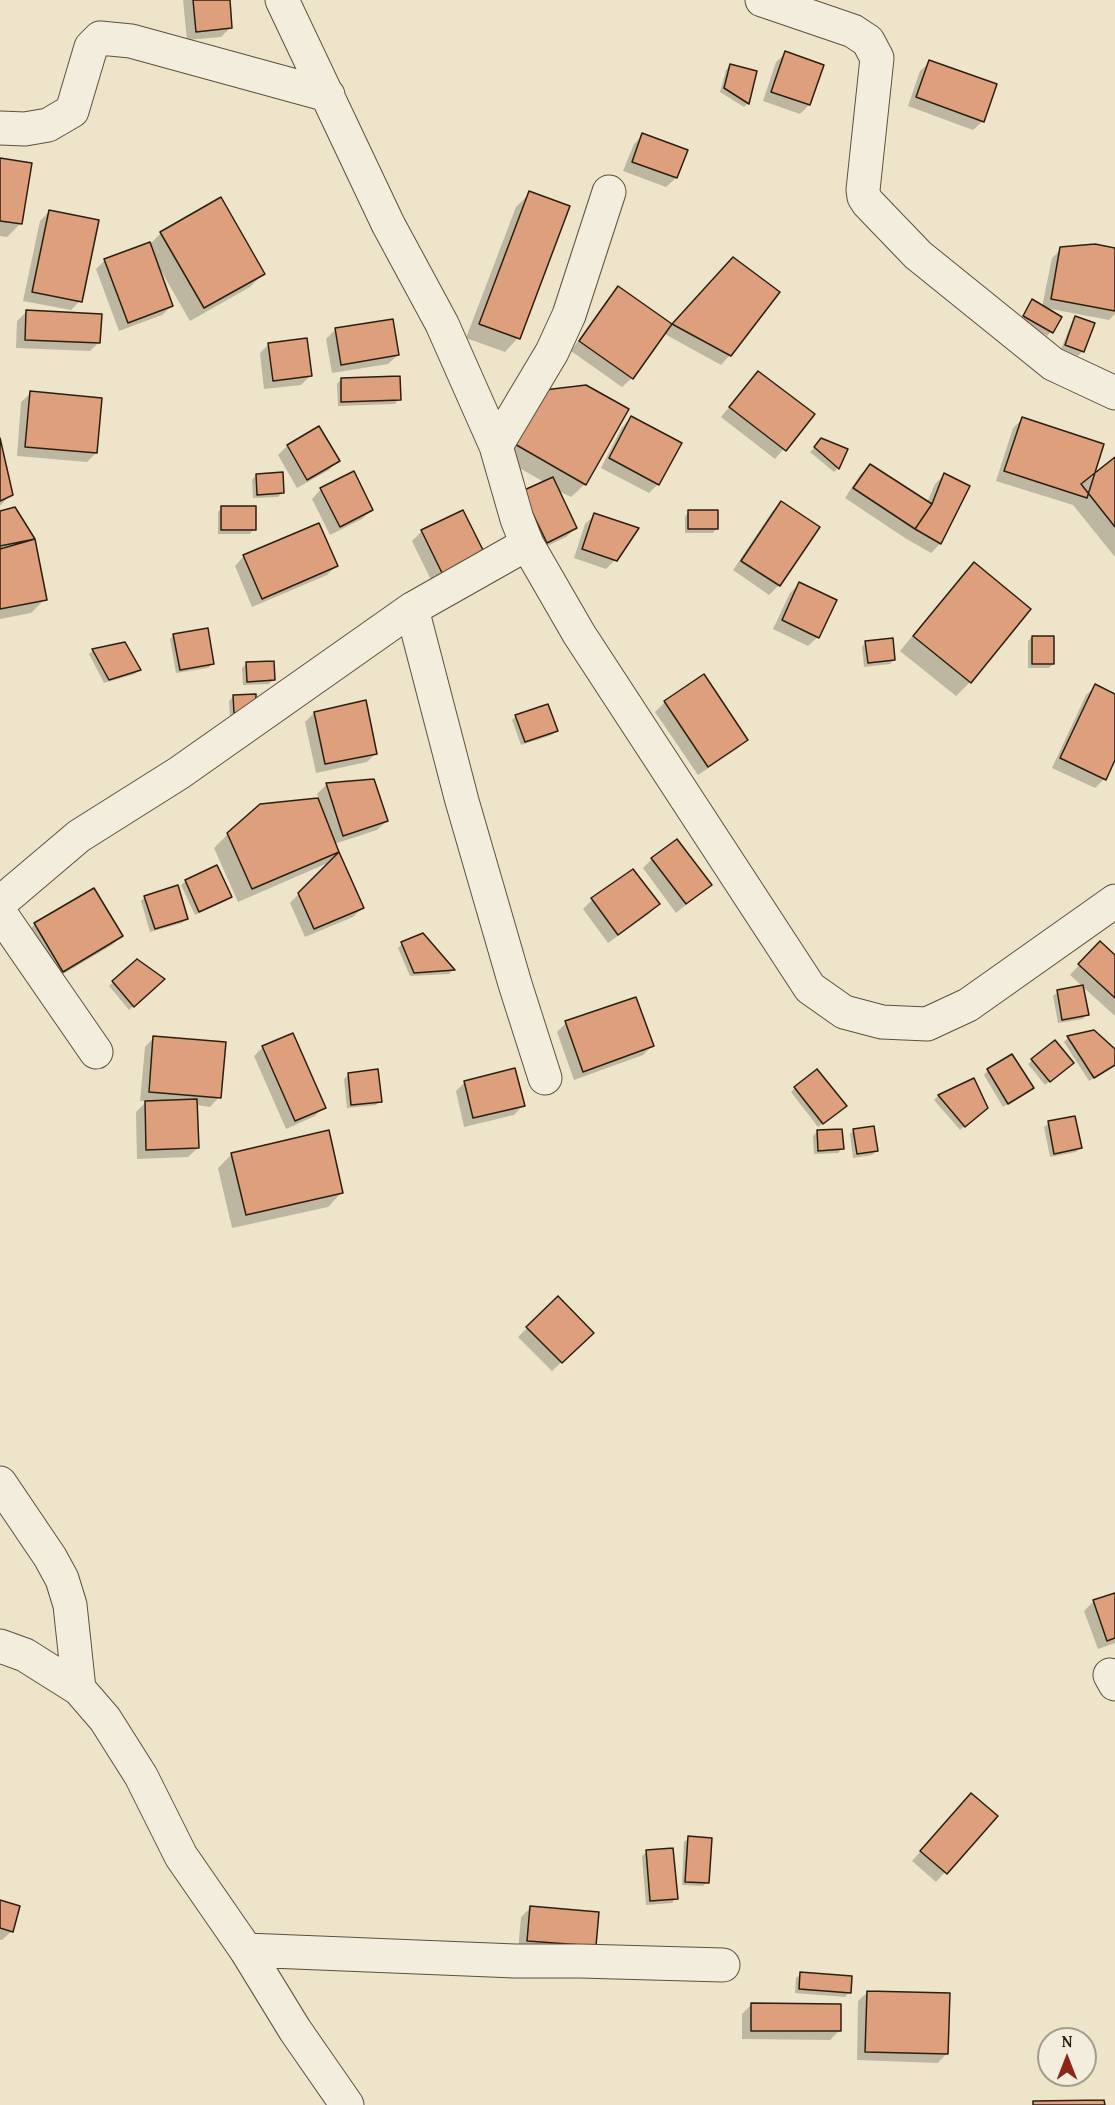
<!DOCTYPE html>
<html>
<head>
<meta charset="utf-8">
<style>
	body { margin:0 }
	#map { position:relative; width:1115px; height:2105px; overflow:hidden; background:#ede4ca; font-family:"Gentium Book Plus",serif }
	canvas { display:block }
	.north { position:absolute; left:1037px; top:2027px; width:60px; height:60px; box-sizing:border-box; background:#f3eddd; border:2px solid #a39b8b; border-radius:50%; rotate:0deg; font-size:16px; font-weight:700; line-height:24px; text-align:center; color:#2c1f0f }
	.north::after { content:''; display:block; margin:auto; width:21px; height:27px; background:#8f2418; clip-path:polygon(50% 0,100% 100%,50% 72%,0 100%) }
</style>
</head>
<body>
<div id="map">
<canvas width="1115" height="2105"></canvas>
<div class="north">N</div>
</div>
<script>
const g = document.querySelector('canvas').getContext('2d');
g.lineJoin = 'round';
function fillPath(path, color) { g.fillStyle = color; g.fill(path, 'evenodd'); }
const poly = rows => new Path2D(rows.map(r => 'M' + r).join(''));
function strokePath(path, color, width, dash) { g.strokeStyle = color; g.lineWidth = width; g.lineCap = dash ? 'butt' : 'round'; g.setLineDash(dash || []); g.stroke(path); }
fillPath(poly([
	[183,0,228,0,231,27,221,37,187,40],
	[786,53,809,105,800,114,763,101,776,62],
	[930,62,983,121,973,130,908,106,920,71],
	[730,66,748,103,744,107,720,92,726,70],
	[643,135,686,151,676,178,666,187,623,171,634,144],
	[0,160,21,223,7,237,0,236],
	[530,193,518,338,505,352,466,338,516,207],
	[49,212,80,301,71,310,23,301,40,221],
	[161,233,264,273,250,287,190,321,160,269,158,270,172,306,162,315,119,331,96,269,105,260,149,245],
	[1061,249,1115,250,1115,314,1109,320,1046,308,1051,332,1047,336,1022,321,1031,304,1042,307,1052,258],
	[724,268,730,355,721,365,663,333,632,378,622,387,571,351,609,297,618,288,672,326],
	[26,312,99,342,90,351,16,348,17,321],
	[1076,317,1083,351,1078,356,1061,349,1072,322],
	[335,330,398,355,388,364,332,373,326,339],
	[269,344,310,376,301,385,264,389,260,353],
	[758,373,813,415,775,459,721,417],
	[341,379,399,399,395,404,338,406,337,384],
	[31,393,96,453,87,462,17,456,21,402],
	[530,406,585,484,571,497,557,490,576,528,566,537,537,551,514,502,544,482,500,457],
	[631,418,658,484,649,493,601,468,622,427],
	[1022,419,1092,477,1115,459,1115,557,1073,505,996,481,1013,428],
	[319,428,338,460,329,470,297,488,278,455,287,446],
	[822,440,846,450,838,468,834,472,810,452],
	[0,444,11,494,0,506],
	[870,465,927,503,935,484,944,475,968,487,940,544,931,553,905,538,845,498,860,475],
	[256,475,283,492,278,497,253,498,252,480],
	[321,489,371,510,362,519,330,535,312,499],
	[781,503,818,527,779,585,769,595,733,570,772,512],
	[222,508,254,529,250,534,218,534,218,512],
	[689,512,717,528,713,533,685,533,685,516],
	[0,513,45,599,31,613,0,619],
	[595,515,615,560,606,569,574,558,585,524],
	[422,531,485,556,434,586,412,541],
	[244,556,336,566,327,575,252,607,235,566],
	[974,564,970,682,956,696,900,651,960,578],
	[799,584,818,637,808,646,773,629,790,593],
	[174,635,213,663,208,668,176,673,170,639],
	[1032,637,1053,664,1049,668,1028,668,1028,641],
	[866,642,894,660,890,664,864,667,862,647],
	[93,650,139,670,135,674,104,683,89,654],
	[246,664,274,679,269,684,243,685,242,668],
	[704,676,747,740,737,749,698,775,655,712,664,703],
	[1096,686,1115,695,1115,757,1104,779,1095,788,1052,768,1086,695],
	[234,696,251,717,230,717,229,701],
	[314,713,376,753,367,762,316,773,305,722],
	[516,716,556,730,552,735,521,745,512,720],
	[373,780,387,821,377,830,334,844,362,908,353,917,305,937,290,903,330,862,238,902,214,848,228,834,261,806,319,800,317,794,326,785],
	[652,859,710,885,676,913,643,868],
	[186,881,230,897,226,901,195,915,181,885],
	[145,897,187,918,182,923,150,932,141,901],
	[592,900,658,904,649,914,608,943,583,909],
	[35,924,121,936,112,945,53,980,26,933],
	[402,944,453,970,449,974,410,976,398,948],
	[1091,952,1115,957,1115,1016,1070,975],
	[137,961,159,983,129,1010,109,986],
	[1058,992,1087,1014,1083,1019,1058,1023,1053,996],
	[566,1023,652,1046,643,1055,574,1080,557,1032],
	[1094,1031,1115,1051,1115,1065,1089,1081,1064,1042,1068,1038],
	[154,1037,219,1097,210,1107,196,1105,198,1148,188,1157,137,1159,136,1112,147,1101,140,1101,145,1047],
	[1055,1042,1067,1067,1045,1085,1028,1064],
	[263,1047,324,1107,315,1116,286,1129,254,1056],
	[988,1070,1032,1088,1003,1107,984,1075],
	[349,1074,380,1101,376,1105,347,1108,344,1079],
	[973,1080,981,1112,960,1130,934,1100,938,1096],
	[465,1082,523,1105,514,1115,464,1127,456,1091],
	[795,1088,840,1110,818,1127,791,1092],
	[1049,1123,1080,1148,1076,1152,1050,1157,1044,1127],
	[854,1130,876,1151,872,1155,853,1158,850,1134],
	[817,1132,842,1148,838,1153,814,1154,813,1136],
	[232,1154,341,1193,328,1207,232,1228,218,1168],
	[558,1298,592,1333,552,1371,518,1337],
	[1115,1594,1115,1643,1098,1649,1084,1611,1094,1601],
	[962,1804,996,1816,936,1882,912,1861],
	[689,1838,707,1882,703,1886,682,1885,684,1842],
	[647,1852,676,1898,672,1903,646,1905,642,1856],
	[0,1902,12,1931,2,1940,0,1940],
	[530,1908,595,1946,518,1950,521,1917],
	[801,1974,849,1992,845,1997,795,1993,796,1978],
	[868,1992,947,2053,938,2063,857,2060,858,2001],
	[751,2005,839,2031,830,2040,742,2039,742,2014]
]), '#0003');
const building = poly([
	[193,0,230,0,232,28,196,32,193,0],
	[785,51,824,65,810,105,771,92,785,51],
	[929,60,997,84,984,122,916,97,929,60],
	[730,64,757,71,749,104,724,88,730,64],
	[642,133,688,150,677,178,632,162,642,133],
	[0,158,32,163,22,224,0,221,0,158],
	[529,191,570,206,520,339,479,324,529,191],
	[221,197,265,274,204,308,160,232,221,197],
	[49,210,99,220,82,302,32,292,49,210],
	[150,242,173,306,128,323,104,259,150,242],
	[1095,244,1115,248,1115,311,1051,299,1060,247,1095,244],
	[733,257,780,292,731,356,672,324,733,257],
	[618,286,672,324,633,379,579,341,618,286],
	[1032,299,1062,317,1053,333,1023,316,1032,299],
	[26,310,102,314,100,343,25,340,26,310],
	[1075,316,1095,323,1084,352,1065,345,1075,316],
	[393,319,399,355,341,365,335,328,393,319],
	[307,338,312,376,273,381,268,343,307,338],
	[758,371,815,414,786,451,729,407,758,371],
	[400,376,401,400,341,402,341,378,400,376],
	[586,385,629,409,586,485,513,443,544,390,586,385],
	[30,391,102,398,97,453,25,447,30,391],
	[631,416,682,443,659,485,609,458,631,416],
	[1022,417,1104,444,1087,498,1004,471,1022,417],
	[319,426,340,461,307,480,287,445,319,426],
	[0,438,13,495,0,501,0,438],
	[821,438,848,449,839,469,814,447,821,438],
	[1115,457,1115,527,1081,484,1115,457],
	[870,464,932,504,915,529,853,488,870,464],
	[354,471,373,510,340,527,320,488,354,471],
	[283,472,284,493,257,495,256,474,283,472],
	[944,473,970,486,941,544,915,529,932,504,944,473],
	[553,477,577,528,547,543,522,491,553,477],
	[781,501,820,527,780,586,741,561,781,501],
	[221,506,256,506,256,530,221,530,221,506],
	[15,507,35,539,0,549,0,511,15,507],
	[463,510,486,556,444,577,421,530,463,510],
	[688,510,718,510,718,529,688,529,688,510],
	[594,513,639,528,617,561,582,549,594,513],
	[319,523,338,566,262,599,243,555,319,523],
	[35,539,47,600,0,609,0,546,35,539],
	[974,562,1031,609,971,683,913,636,974,562],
	[799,582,837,600,819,638,782,620,799,582],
	[208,628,214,664,180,670,173,634,208,628],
	[1032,636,1054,636,1054,664,1032,664,1032,636],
	[893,638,895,660,868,663,865,641,893,638],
	[125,642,141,670,109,680,92,649,125,642],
	[274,661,275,680,247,682,246,662,274,661],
	[704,674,748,740,708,767,664,701,704,674],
	[1095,684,1115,694,1115,760,1106,780,1060,758,1095,684],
	[256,694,256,713,234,713,233,695,256,694],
	[366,700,377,754,325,764,314,712,366,700],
	[548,704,558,731,525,742,515,715,548,704],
	[374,779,388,821,343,836,326,783,374,779],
	[318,798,339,852,252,889,227,833,260,804,318,798],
	[677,839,712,885,686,904,651,858,677,839],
	[339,852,364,908,314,929,298,893,339,852],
	[217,865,232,897,199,912,185,880,217,865],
	[633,869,660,904,618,935,591,898,633,869],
	[178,885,188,919,155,929,144,896,178,885],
	[94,888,123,936,63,972,34,923,94,888],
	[423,933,455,970,414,973,401,942,423,933],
	[1100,941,1115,955,1115,998,1078,964,1100,941],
	[137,959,165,979,134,1007,112,981,137,959],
	[1083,985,1089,1015,1062,1020,1057,990,1083,985],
	[636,997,654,1046,583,1072,565,1021,636,997],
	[1094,1030,1115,1049,1115,1065,1094,1078,1067,1036,1094,1030],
	[293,1033,326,1108,295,1121,262,1046,293,1033],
	[153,1036,226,1042,221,1098,149,1092,153,1036],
	[1055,1040,1074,1063,1050,1082,1031,1059,1055,1040],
	[1012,1054,1034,1088,1008,1104,987,1069,1012,1054],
	[515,1068,525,1106,473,1118,464,1081,515,1068],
	[378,1069,382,1102,351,1105,348,1073,378,1069],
	[817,1069,847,1106,823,1124,794,1087,817,1069],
	[974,1078,988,1108,965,1127,938,1095,974,1078],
	[197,1099,199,1148,146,1150,145,1101,197,1099],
	[1075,1116,1082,1148,1054,1154,1048,1121,1075,1116],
	[874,1126,878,1151,857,1154,853,1129,874,1126],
	[842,1129,844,1149,818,1151,817,1130,842,1129],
	[329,1130,343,1193,246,1215,231,1153,329,1130],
	[558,1296,594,1333,562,1363,526,1327,558,1296],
	[1115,1593,1115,1638,1107,1641,1093,1600,1115,1593],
	[971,1793,998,1816,947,1874,920,1851,971,1793],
	[688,1836,712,1838,709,1883,685,1882,688,1836],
	[673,1848,678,1899,650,1901,646,1850,673,1848],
	[0,1900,20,1906,13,1932,0,1928,0,1900],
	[530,1906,599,1912,596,1946,527,1941,530,1906],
	[800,1972,852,1976,851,1993,799,1989,800,1972],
	[867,1991,950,1993,948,2054,865,2052,867,1991],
	[751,2003,841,2004,841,2031,751,2031,751,2003],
	[1104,2100,1105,2105,1033,2105,1033,2101,1104,2100]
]);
fillPath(building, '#dd9f7c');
strokePath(building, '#2c1f0f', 1.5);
const minor = poly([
	[282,0,388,224,442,324,496,446,517,519,527,544,579,634,810,988,844,1012,882,1022,927,1024,968,1005,1115,901],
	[762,0,853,31,868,41,877,58,863,190,864,197,868,203,918,255,1053,364,1115,393],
	[0,128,25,129,48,125,72,111,91,47,100,38,131,41,328,95],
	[496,446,552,352,569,315,609,192],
	[412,609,462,801,515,984,545,1078],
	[0,903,79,836,179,773,412,609,527,544],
	[0,913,96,1052],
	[0,1483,50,1557,62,1579,70,1605,79,1689],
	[0,1646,25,1655,79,1689,105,1719,141,1776,181,1856,246,1950,295,2030,347,2105],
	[1110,1675,1115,1684],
	[246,1950,515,1961,580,1961,723,1965]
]);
strokePath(minor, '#5c503e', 35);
strokePath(minor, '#f3eddd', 33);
</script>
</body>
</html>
